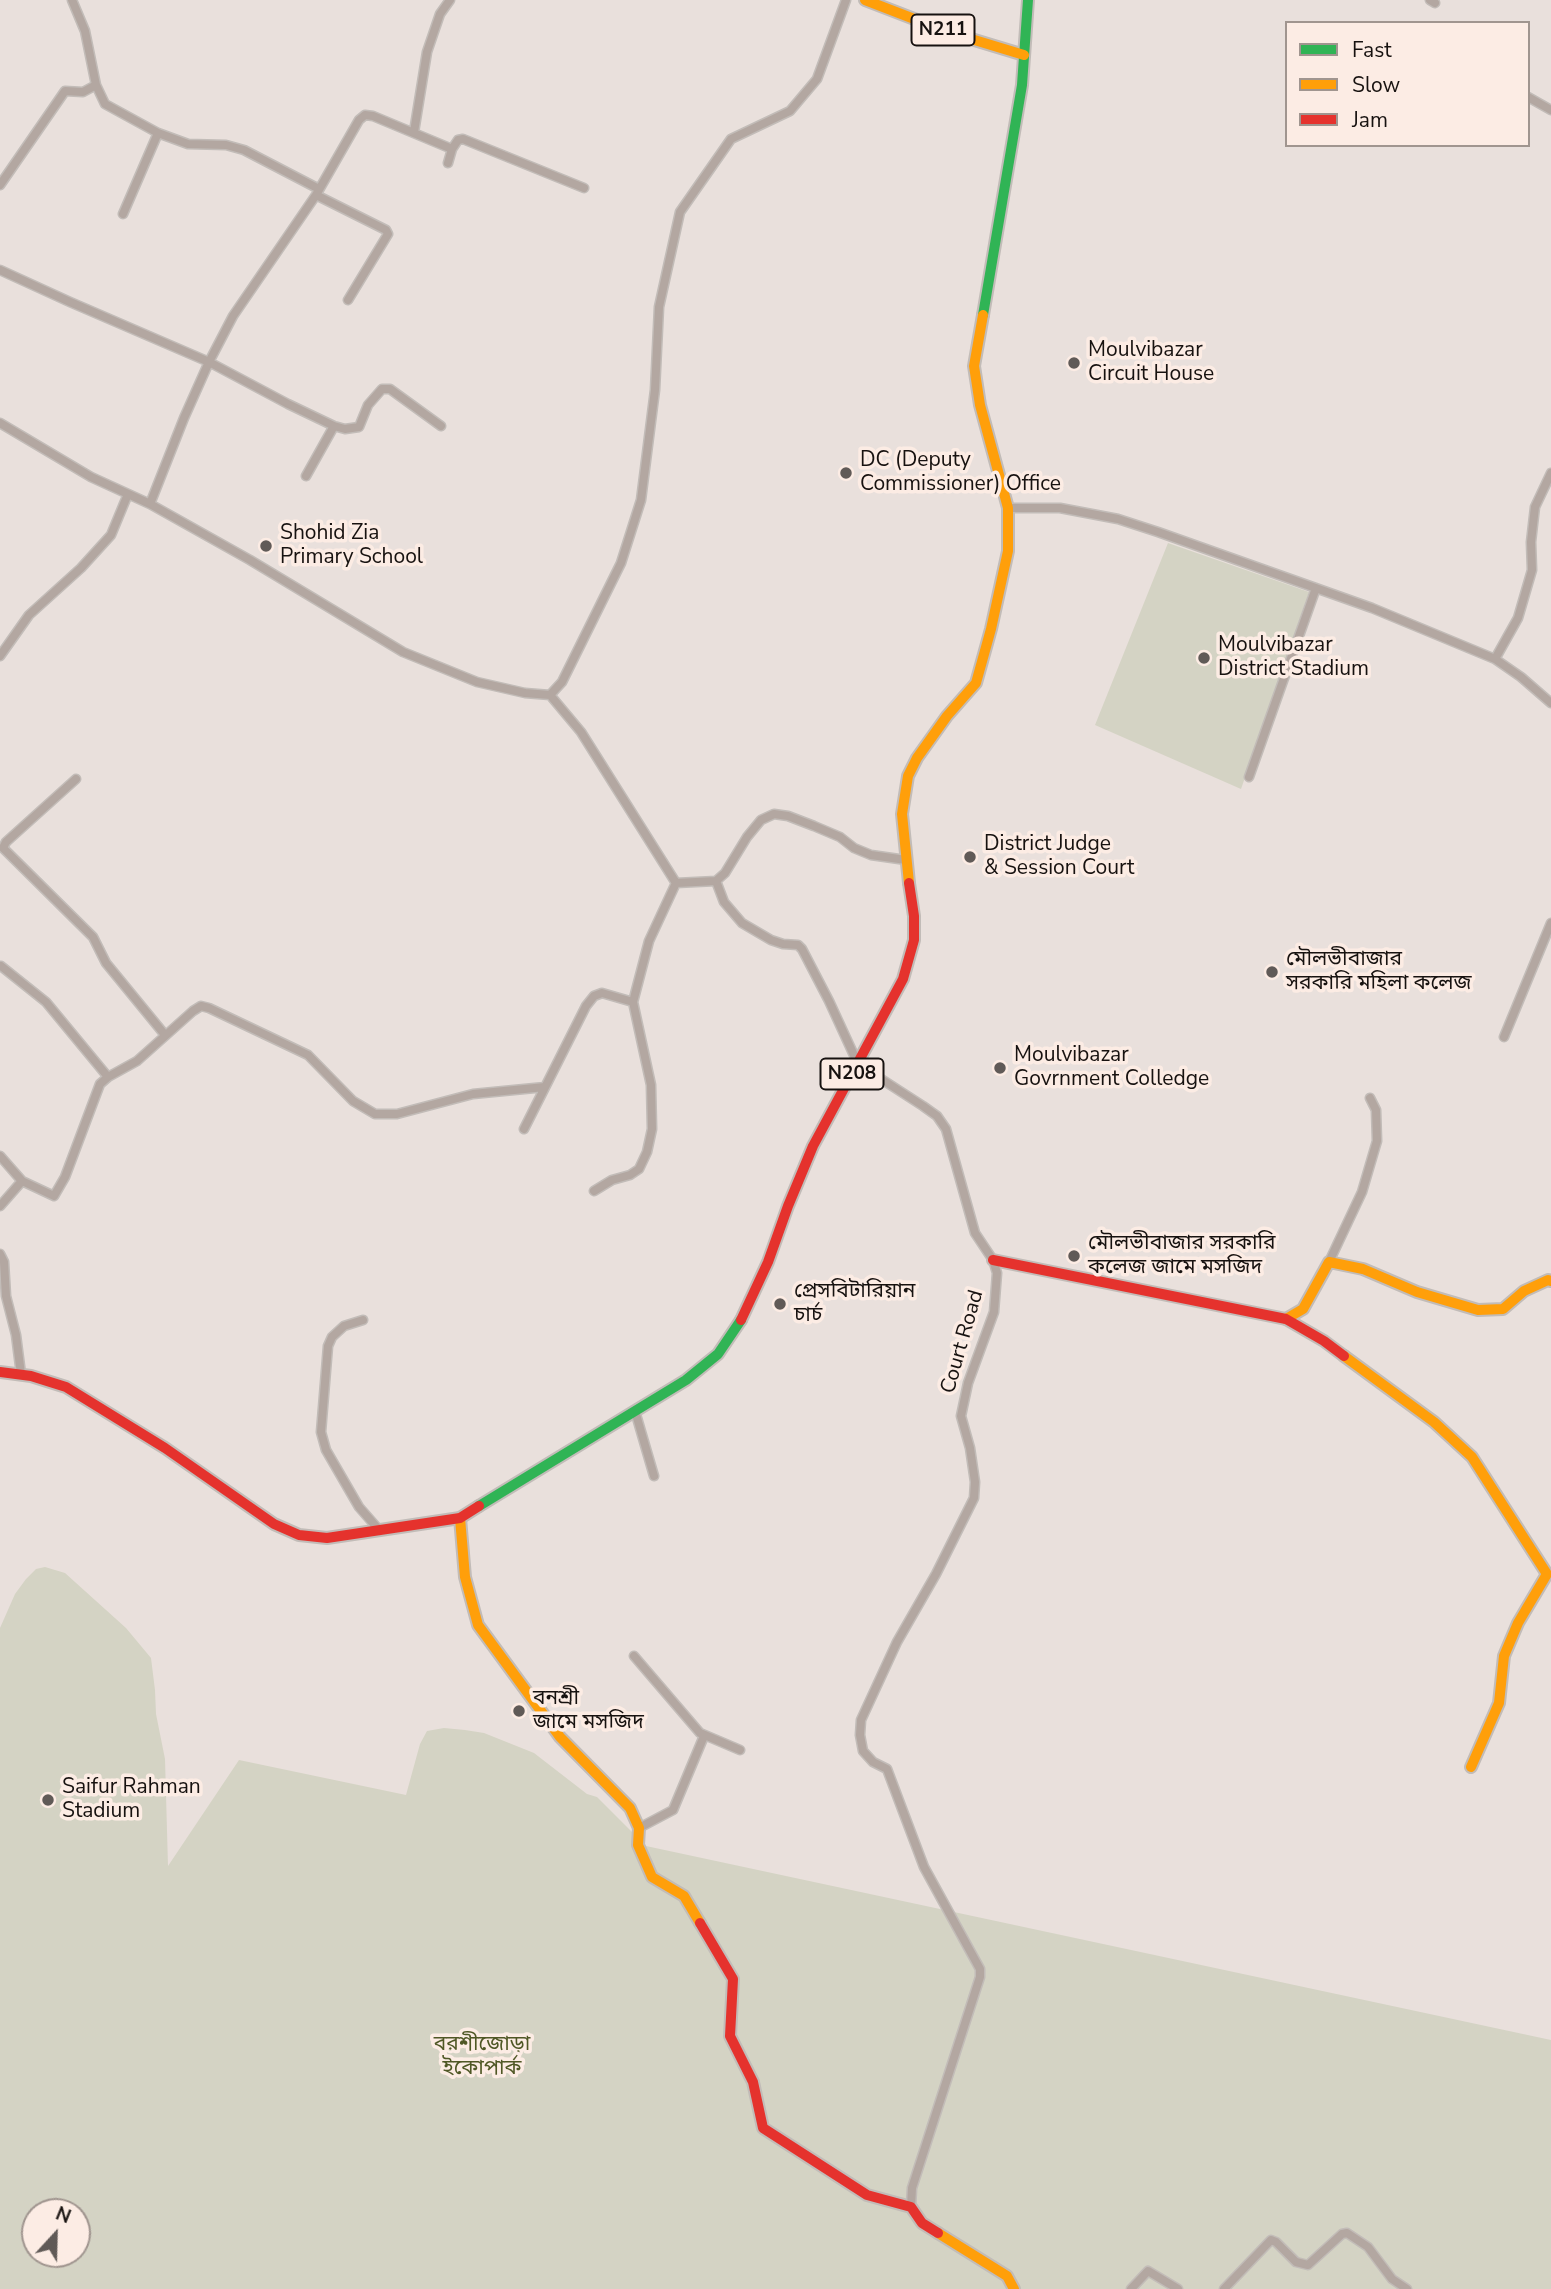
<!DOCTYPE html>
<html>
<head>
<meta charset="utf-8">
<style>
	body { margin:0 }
	#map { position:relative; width:1551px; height:2289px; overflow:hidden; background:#e9e0dc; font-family:"Nunito Sans",sans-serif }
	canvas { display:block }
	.legend { position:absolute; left:1285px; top:21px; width:245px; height:126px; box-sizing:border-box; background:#fcece4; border:2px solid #a0958f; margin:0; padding:9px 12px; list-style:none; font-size:21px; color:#171210 }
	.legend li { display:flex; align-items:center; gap:14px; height:35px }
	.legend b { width:35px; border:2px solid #a0958f }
	.north { position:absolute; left:21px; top:2198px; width:70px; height:70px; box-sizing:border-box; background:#fcece4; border:2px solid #a0958f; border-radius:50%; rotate:22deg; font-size:19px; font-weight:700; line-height:28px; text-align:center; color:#171210 }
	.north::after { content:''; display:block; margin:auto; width:24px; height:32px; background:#605a57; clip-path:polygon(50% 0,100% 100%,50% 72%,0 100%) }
</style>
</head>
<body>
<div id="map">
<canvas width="1551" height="2289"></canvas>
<ul class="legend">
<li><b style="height:9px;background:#30b455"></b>Fast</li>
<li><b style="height:9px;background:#ff9f0a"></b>Slow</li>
<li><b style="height:9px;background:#e5322d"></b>Jam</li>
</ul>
<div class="north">N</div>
</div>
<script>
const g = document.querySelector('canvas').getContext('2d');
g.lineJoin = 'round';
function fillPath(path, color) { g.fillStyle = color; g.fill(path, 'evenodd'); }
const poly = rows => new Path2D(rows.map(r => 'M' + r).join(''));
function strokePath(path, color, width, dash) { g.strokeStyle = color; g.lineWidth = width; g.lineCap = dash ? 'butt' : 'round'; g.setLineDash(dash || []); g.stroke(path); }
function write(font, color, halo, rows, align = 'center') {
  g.font = font + ' "Nunito Sans","Noto Sans Bengali",sans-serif'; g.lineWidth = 7; g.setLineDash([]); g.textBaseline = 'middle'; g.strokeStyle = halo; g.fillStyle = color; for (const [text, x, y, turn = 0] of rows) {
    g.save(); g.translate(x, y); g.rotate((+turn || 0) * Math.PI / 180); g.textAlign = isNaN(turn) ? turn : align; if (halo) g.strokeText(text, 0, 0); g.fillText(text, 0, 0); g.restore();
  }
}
fillPath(poly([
	[1168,543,1309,592,1241,789,1095,725],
	[45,1567,65,1573,126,1628,151,1658,155,1690,156,1714,165,1759,168,1866,239,1760,406,1795,420,1744,427,1731,444,1728,465,1730,484,1733,534,1753,587,1794,597,1797,646,1846,1551,2040,1551,2289,0,2289,0,1628,15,1594,26,1579,36,1569],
	[35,2212,77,2212,77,2254,35,2254]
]), '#d4d3c4');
const street = poly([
	[72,0,85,31,96,85,105,104,158,133,188,144,226,145,244,150,319,189],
	[1430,0,1435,3],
	[1528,97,1551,110],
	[414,132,427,52,440,14,450,0],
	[448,163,452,149,458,140,463,139,584,188],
	[0,185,65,91,83,92,96,85],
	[316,195,386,230,388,234,385,239,348,300],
	[123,214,158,133],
	[0,270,70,302,209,362,288,404,334,426,345,429,359,427,368,405,382,389,390,389,441,426],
	[0,423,91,477,150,504,250,560,403,652,477,682,525,693,550,695],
	[306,476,334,426],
	[150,504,184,418,209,362,233,316,316,195,359,120,365,115,373,116,452,149],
	[1008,508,1060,508,1118,519,1158,532,1372,608,1495,659,1521,677,1551,703],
	[0,656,29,615,81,568,111,535,128,494],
	[1495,659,1518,618,1532,570,1531,542,1535,507,1551,473],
	[1249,777,1316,588],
	[76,779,6,842,3,848,93,937,106,963,165,1035],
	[716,881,724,902,742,923,771,940,783,944,798,945,802,949,829,1001,858,1064,923,1106,937,1116,946,1129,975,1233,993,1260,997,1273,994,1312,968,1383,961,1416,970,1448,975,1482,974,1498,936,1574,897,1642,861,1720,860,1735,863,1751,873,1762,887,1769,924,1867,980,1969,980,1977,912,2188,911,2207],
	[676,883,716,881,725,873,747,837,761,820,774,814,788,816,814,826,840,837,854,848,871,855,906,860],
	[1,966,46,1002,108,1077],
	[1504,1037,1551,923],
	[524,1129,586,1006,594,996,602,993,633,1002],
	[0,1156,22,1181,54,1196,65,1177,100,1084,108,1077,137,1061,193,1011,201,1006,209,1008,308,1055,353,1101,375,1114,397,1114,473,1094,545,1087],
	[594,1191,612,1180,630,1175,639,1169,647,1152,652,1129,651,1085,633,1002,649,941,676,883,581,732,550,695,562,682,621,563,641,500,655,390,659,307,680,212,731,139,790,111,817,79,846,0],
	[0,1206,22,1181],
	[0,1254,4,1262,6,1296,16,1335,21,1374],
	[1329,1262,1362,1192,1377,1141,1376,1110,1370,1098],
	[363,1320,344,1326,332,1337,328,1346,321,1432,326,1450,359,1507,380,1531],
	[635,1411,654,1476],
	[634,1656,700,1733,740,1750],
	[639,1828,673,1810,704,1736],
	[1131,2289,1148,2271,1178,2289],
	[1224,2289,1271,2240,1276,2242,1296,2262,1308,2265,1342,2234,1347,2233,1368,2247,1392,2279,1407,2289]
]);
const fast = poly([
	[983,315,1022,85,1028,0],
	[479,1506,686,1380,718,1354,741,1320]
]);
const slow = poly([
	[865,0,948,32,1024,55],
	[909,883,902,814,908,776,917,758,947,716,976,683,991,629,1008,551,1008,508,980,405,974,366,983,315],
	[1286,1319,1303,1309,1329,1262,1363,1269,1417,1292,1478,1310,1503,1309,1524,1291,1548,1280,1551,1281],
	[1344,1356,1434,1422,1472,1457,1547,1574,1518,1623,1504,1656,1499,1703,1471,1767],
	[460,1518,465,1577,478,1625,560,1737,630,1808,639,1828,638,1845,652,1877,684,1896,700,1923],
	[938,2233,1007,2276,1014,2289]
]);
const jam = poly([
	[993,1260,1286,1319,1324,1341,1344,1356],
	[741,1320,768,1262,788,1206,813,1146,903,979,914,940,914,916,909,883],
	[0,1372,31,1376,66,1387,165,1448,274,1524,299,1535,327,1538,460,1518,479,1506],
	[700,1923,733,1979,730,2036,753,2082,763,2128,867,2195,911,2207,922,2223,938,2233]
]);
strokePath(street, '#c2bcb8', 11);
strokePath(fast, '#c2bcb8', 14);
strokePath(slow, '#c2bcb8', 14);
strokePath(jam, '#c2bcb8', 14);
strokePath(street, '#b3a7a1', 8);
strokePath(fast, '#30b455', 10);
strokePath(slow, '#ff9f0a', 10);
strokePath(jam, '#e5322d', 10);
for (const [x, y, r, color] of [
	[1074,363,7,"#605a57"],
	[846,473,7,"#605a57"],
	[266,546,7,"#605a57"],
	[1204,658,7,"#605a57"],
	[970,857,7,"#605a57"],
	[1272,972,7,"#605a57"],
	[1000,1068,7,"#605a57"],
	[1074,1256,7,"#605a57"],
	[780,1304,7,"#605a57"],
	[519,1711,7,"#605a57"],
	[48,1800,7,"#605a57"]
]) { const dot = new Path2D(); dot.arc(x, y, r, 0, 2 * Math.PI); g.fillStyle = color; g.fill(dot); strokePath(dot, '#fcece4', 2.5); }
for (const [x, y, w] of [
	[943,30,63],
	[852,1074,63]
]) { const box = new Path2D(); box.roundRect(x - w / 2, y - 15.5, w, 31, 5); g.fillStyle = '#fcece4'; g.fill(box); strokePath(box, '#171210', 2); }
write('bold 19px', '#171210', null, [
	["N211",943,30],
	["N208",852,1074]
]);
write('21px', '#171210', '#fcece4', [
	["Moulvibazar",1088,351],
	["Circuit House",1088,375],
	["DC (Deputy",860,461],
	["Commissioner) Office",860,485],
	["Shohid Zia",280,534],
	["Primary School",280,558],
	["Moulvibazar",1218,646],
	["District Stadium",1218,670],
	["District Judge",984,845],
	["& Session Court",984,869],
	["মৌলভীবাজার",1286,960],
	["সরকারি মহিলা কলেজ",1286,984],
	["Moulvibazar",1014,1056],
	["Govrnment Colledge",1014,1080],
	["মৌলভীবাজার সরকারি",1088,1244],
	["কলেজ জামে মসজিদ",1088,1268],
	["প্রেসবিটারিয়ান",794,1292],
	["চার্চ",794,1316],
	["বনশ্রী",533,1699],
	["জামে মসজিদ",533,1723],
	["Saifur Rahman",62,1788],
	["Stadium",62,1812]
], 'left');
write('21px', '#171210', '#fcece4', [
	["Court Road",963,1342,-74]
]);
write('21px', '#4f5725', '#fcece4', [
	["বরশীজোড়া",482,2045],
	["ইকোপার্ক",482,2069]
]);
</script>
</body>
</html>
